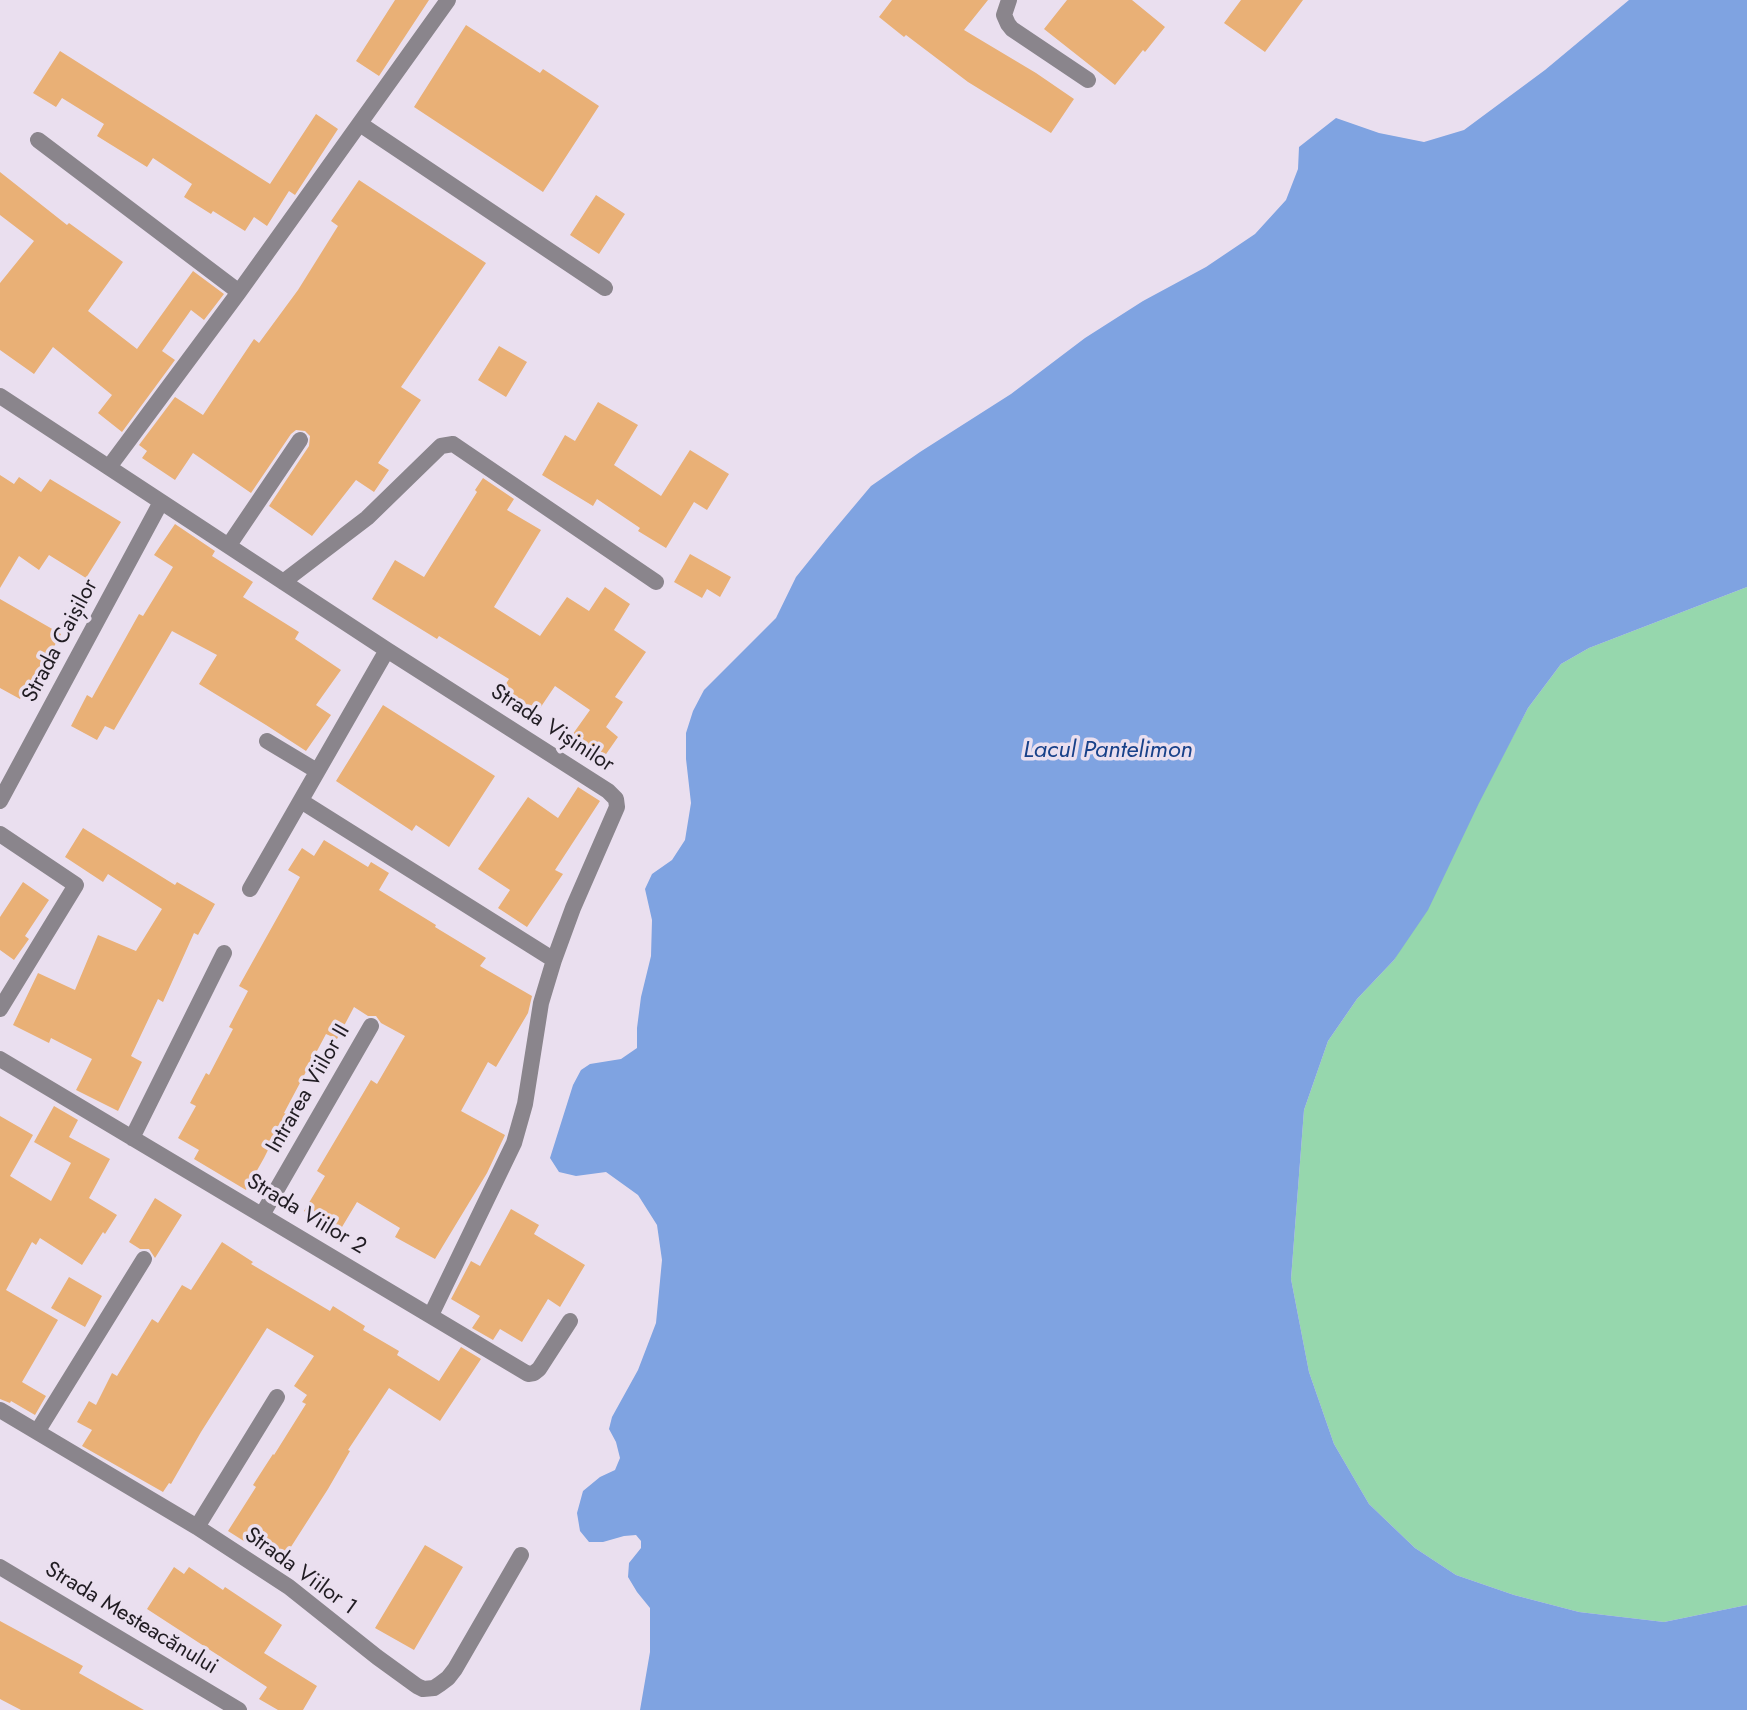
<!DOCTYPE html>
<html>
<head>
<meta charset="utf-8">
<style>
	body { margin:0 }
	canvas { display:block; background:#eadfef }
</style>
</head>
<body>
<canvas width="1747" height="1710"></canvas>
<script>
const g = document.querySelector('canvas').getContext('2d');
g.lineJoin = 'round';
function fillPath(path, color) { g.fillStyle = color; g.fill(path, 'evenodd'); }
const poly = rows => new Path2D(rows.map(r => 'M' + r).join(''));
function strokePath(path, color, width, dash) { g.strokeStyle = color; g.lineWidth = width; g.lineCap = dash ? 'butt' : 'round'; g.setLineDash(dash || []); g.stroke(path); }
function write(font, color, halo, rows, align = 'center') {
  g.font = font + ' Jost,sans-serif'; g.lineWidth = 7; g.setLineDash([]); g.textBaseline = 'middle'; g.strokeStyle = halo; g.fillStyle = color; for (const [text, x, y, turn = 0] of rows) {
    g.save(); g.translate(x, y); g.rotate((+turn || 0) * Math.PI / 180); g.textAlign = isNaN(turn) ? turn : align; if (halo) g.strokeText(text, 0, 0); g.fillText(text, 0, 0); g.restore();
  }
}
fillPath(poly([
	[1747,587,1747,1605,1664,1622,1579,1612,1514,1595,1456,1575,1415,1548,1369,1504,1334,1444,1309,1372,1291,1279,1304,1110,1328,1041,1357,999,1394,960,1528,708,1561,664,1589,648]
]), '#96d7ad');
fillPath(poly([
	[1629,0,1747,0,1747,587,1589,648,1561,664,1528,708,1479,803,1428,910,1394,960,1357,999,1328,1041,1304,1110,1291,1279,1309,1372,1334,1444,1369,1504,1415,1548,1456,1575,1514,1595,1579,1612,1664,1622,1747,1605,1747,1710,640,1710,650,1652,650,1608,637,1592,628,1577,629,1563,641,1548,641,1541,636,1535,624,1536,603,1542,589,1542,580,1531,577,1513,583,1491,600,1477,615,1470,620,1458,616,1442,609,1429,612,1417,638,1370,656,1323,662,1260,657,1225,638,1195,606,1172,576,1176,559,1172,550,1158,573,1085,581,1070,590,1064,621,1059,637,1048,637,1028,641,997,651,956,652,920,645,889,652,874,672,860,685,840,691,803,686,759,686,733,693,711,704,690,776,618,796,577,829,536,871,486,920,452,1011,394,1085,338,1143,301,1206,267,1255,234,1286,200,1298,169,1299,147,1336,118,1379,133,1424,142,1464,130,1545,70]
]), '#7fa3e1');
fillPath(poly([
	[395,0,429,0,379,76,356,61],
	[892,0,988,0,964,30,1036,73,1074,99,1051,133,968,82,906,35,904,37,879,17],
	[1067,0,1132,0,1165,27,1145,52,1143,50,1115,85,1044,29],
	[1241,0,1303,0,1265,52,1224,23],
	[466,25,540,73,543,69,599,106,543,192,414,107],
	[60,51,270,184,316,114,338,129,295,195,289,191,267,226,254,217,245,231,213,211,211,214,184,197,192,184,153,158,147,167,97,136,104,124,62,98,56,107,33,93],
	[0,172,67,225,69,223,123,262,88,311,137,349,193,271,224,294,204,320,191,310,162,351,175,360,122,432,98,413,112,395,53,347,34,374,0,350,0,283,34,241,0,215],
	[359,180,486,263,401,387,421,400,378,463,389,470,374,492,356,480,312,536,269,506,309,446,310,436,305,431,296,430,291,434,251,493,193,453,175,480,142,458,147,451,139,445,175,397,203,415,254,339,259,343,298,290,338,226,331,221],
	[596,195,625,214,599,254,570,235],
	[499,346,527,362,506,397,478,380],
	[598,402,638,425,614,465,661,496,690,450,729,474,707,510,694,502,666,548,638,531,640,528,597,499,593,506,542,475,565,435,575,441],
	[0,475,14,484,19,477,41,492,50,479,121,522,86,578,49,555,39,570,19,556,0,588],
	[483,478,514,499,507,510,541,530,494,607,540,636,567,597,589,611,605,587,630,604,614,630,646,652,615,697,623,702,606,727,618,737,597,767,565,745,590,710,555,686,530,723,501,704,506,697,500,693,509,679,439,636,437,639,372,599,395,560,424,577,477,492,475,490],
	[175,524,215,551,212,556,253,582,243,597,299,632,295,639,341,670,316,705,331,715,306,751,266,725,199,684,217,655,172,631,114,730,105,726,97,740,71,726,87,695,92,698,139,614,143,616,173,567,154,555],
	[690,554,731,577,720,597,707,589,702,598,674,582],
	[0,599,61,634,35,681,32,679,20,699,0,688],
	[383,705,495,776,449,847,416,825,412,831,336,781],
	[578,787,600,801,555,870,563,874,527,927,498,908,510,890,478,869,528,797,558,818],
	[83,828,175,885,177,882,215,904,198,935,194,933,163,1002,158,999,131,1056,142,1062,118,1111,76,1090,92,1059,51,1038,49,1043,13,1025,38,973,75,990,98,935,136,951,162,909,108,874,103,882,65,857],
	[324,840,368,867,371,862,389,873,379,890,436,925,435,927,486,958,480,966,532,996,528,1013,496,1067,488,1062,461,1111,505,1135,487,1173,435,1259,395,1237,400,1228,357,1202,339,1232,304,1211,325,1176,317,1171,371,1080,377,1084,405,1036,381,1023,376,1016,368,1016,354,1007,337,1039,326,1034,284,1113,286,1114,264,1158,246,1190,194,1159,199,1150,178,1138,196,1106,190,1103,206,1073,209,1075,233,1029,229,1027,248,991,239,986,300,877,288,870,302,848,314,856],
	[23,882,49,900,25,936,29,939,14,960,0,950,0,917],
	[54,1106,78,1120,69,1137,110,1159,89,1198,117,1215,105,1234,103,1232,82,1265,40,1238,36,1245,32,1242,6,1290,58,1320,22,1382,46,1396,35,1415,11,1401,10,1403,0,1399,0,1116,33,1135,10,1176,51,1201,71,1163,34,1142],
	[155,1198,182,1215,155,1258,149,1249,140,1249,129,1242],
	[511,1209,539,1225,534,1234,585,1265,560,1307,548,1299,522,1342,500,1329,493,1340,472,1328,480,1316,451,1299,471,1261,480,1266],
	[222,1242,253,1262,251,1264,330,1311,333,1306,365,1326,363,1330,399,1351,397,1355,439,1381,461,1347,481,1359,440,1421,389,1388,348,1450,350,1451,328,1489,280,1564,228,1531,256,1487,253,1485,273,1454,274,1455,306,1404,302,1402,307,1395,294,1386,314,1356,267,1328,201,1432,171,1484,169,1483,163,1492,82,1446,92,1430,77,1422,89,1401,96,1405,112,1373,117,1376,152,1319,158,1323,182,1285,191,1290],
	[69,1277,102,1296,85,1327,51,1308],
	[425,1545,463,1567,414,1650,375,1628],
	[174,1567,184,1574,189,1567,223,1590,225,1587,282,1625,264,1653,317,1686,303,1710,278,1710,259,1699,267,1687,147,1609],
	[0,1621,83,1666,79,1673,144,1710,21,1710,0,1699]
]), '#e9b076');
strokePath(poly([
	[1009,0,1004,15,1008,24,1012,29,1088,80],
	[360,124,605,288],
	[38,140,239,292],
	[0,396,387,650,608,791,616,799,617,807,573,908,554,960,541,1003,525,1104,514,1143,431,1315],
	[109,467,239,292,448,0],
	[229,545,300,440],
	[283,582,367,518,441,446,453,444,656,582],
	[267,741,317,771],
	[0,801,161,502],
	[301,801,554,960],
	[0,834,76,885,0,1009],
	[250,889,387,650],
	[0,1059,528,1374,534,1373,539,1369,570,1321],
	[132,1138,224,953],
	[262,1215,371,1026],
	[0,1410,197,1527,289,1587,377,1657,417,1686,423,1689,434,1688,440,1684,448,1678,455,1669,521,1555],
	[37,1432,144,1259],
	[197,1527,277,1397],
	[0,1567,239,1710]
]), '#8a858c', 16);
write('22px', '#201c22', '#eadfef', [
	["Strada Caișilor",61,641,-62],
	["Strada Vișinilor",552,729,33],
	["Intrarea Viilor II",309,1089,-60],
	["Strada Viilor 2",306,1215,31],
	["Strada Viilor 1",300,1572,36],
	["Strada Mesteacănului",131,1619,31]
]);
write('italic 24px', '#184189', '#eadfef', [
	["Lacul Pantelimon",1108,751]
]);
</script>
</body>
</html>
